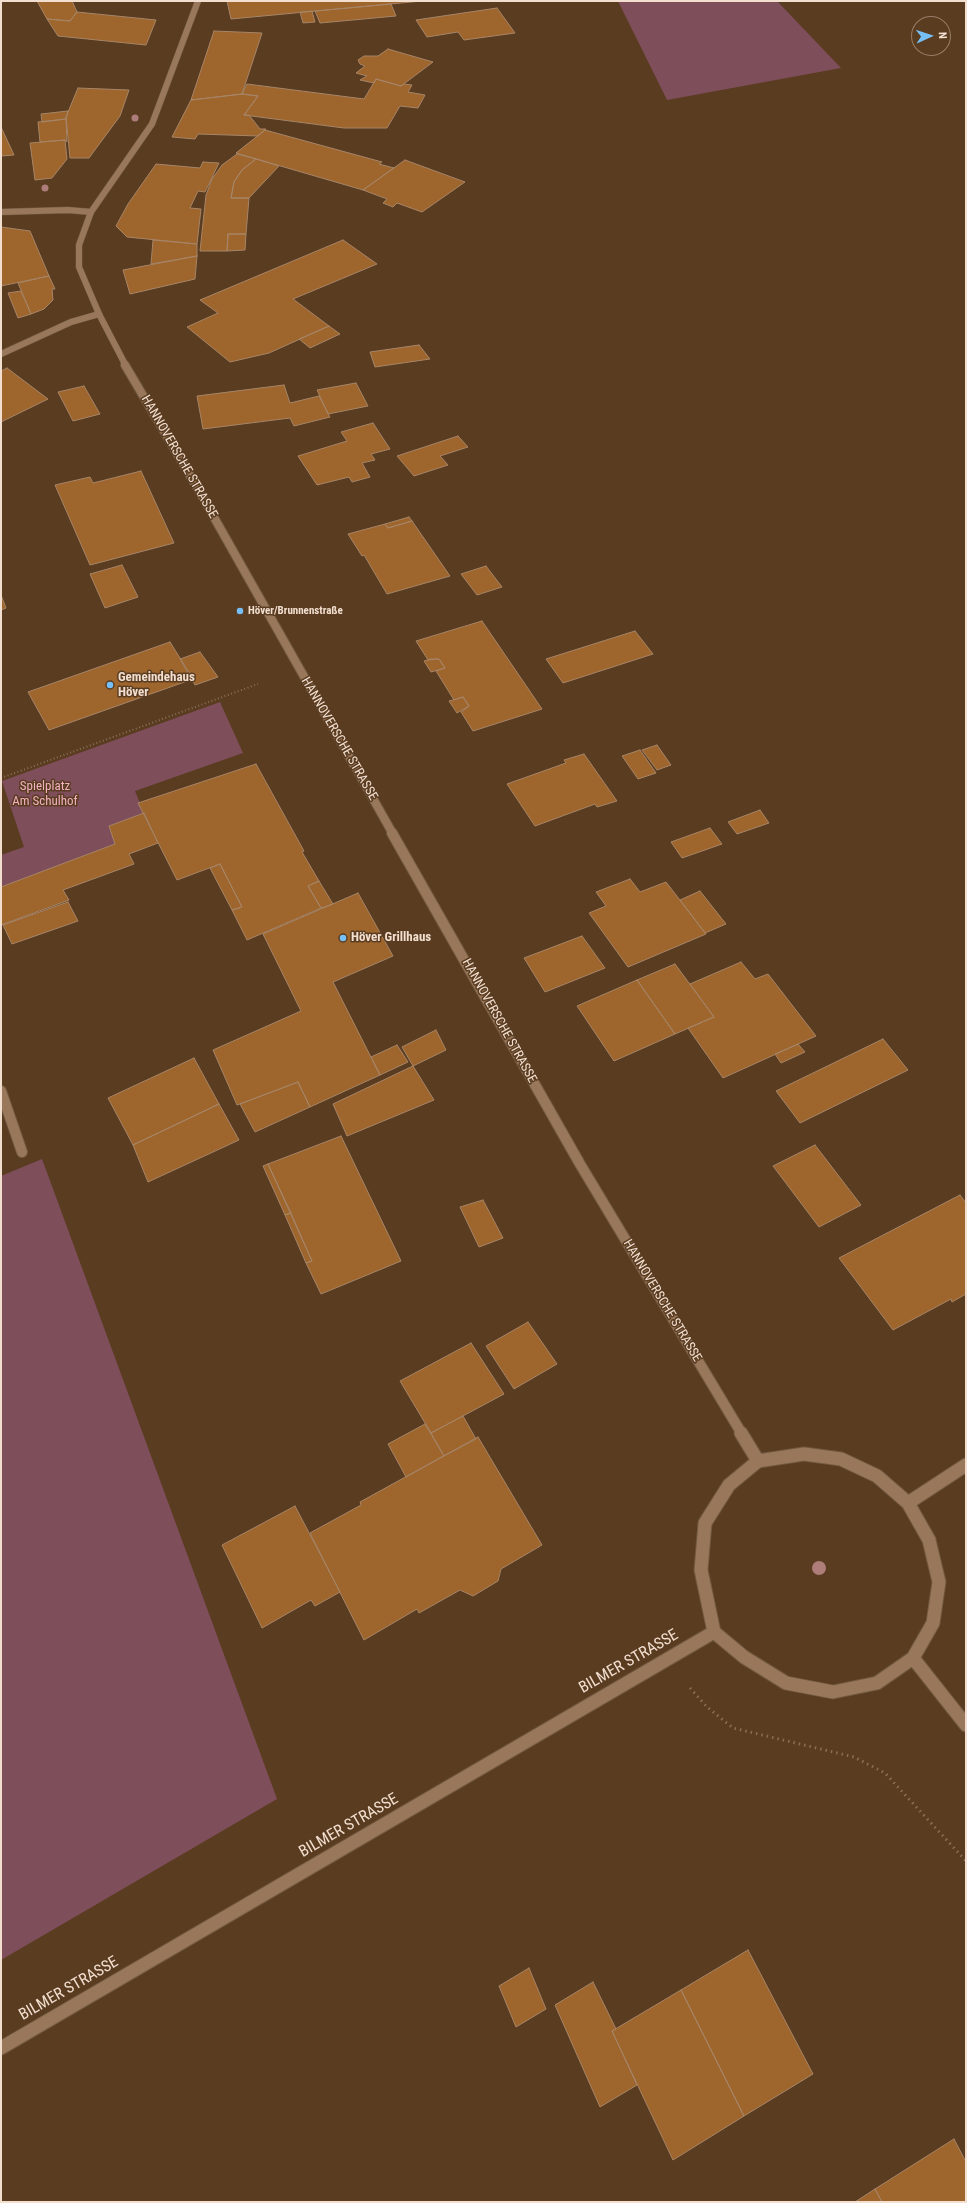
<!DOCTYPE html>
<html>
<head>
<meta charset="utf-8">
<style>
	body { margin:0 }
	#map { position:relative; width:967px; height:2203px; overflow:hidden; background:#5a3c21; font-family:"Roboto Condensed",sans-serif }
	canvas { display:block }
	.frame { position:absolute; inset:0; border:2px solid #f2dfd0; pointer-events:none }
	.north { position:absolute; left:911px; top:16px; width:40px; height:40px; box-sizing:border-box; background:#5a3c21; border:1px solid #977d67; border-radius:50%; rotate:87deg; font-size:11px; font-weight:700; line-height:16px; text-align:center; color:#f2dfd0 }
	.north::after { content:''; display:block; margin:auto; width:14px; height:18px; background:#76c0f7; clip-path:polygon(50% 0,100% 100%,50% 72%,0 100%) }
</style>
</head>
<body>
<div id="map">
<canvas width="967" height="2203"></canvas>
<div class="frame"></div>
<div class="north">N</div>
</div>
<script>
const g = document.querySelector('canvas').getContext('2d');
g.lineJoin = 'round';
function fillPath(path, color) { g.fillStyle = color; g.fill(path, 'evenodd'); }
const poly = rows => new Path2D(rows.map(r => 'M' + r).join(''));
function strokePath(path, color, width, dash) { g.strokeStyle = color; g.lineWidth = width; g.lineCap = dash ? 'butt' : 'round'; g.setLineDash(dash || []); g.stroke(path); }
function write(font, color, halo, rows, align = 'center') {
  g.font = font + ' "Roboto Condensed",sans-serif'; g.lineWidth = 3; g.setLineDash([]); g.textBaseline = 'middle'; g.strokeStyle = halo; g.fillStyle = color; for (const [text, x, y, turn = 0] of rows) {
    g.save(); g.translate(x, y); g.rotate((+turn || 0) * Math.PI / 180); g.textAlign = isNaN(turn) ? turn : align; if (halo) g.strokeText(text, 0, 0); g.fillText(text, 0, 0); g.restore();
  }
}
fillPath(poly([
	[618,1,777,1,841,68,667,100],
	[220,702,243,753,135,791,144,813,109,826,115,844,1,887,1,855,24,847,2,781],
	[42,1159,277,1799,1,1960,1,1176]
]), '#7f4e5b');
const building = poly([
	[37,1,72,1,77,12,70,21,47,19,37,1],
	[227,1,422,1,231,19,227,1],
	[391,4,396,16,320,23,315,11,391,4],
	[497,8,515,33,464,40,458,32,427,37,416,20,497,8],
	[312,11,315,22,303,23,300,12,312,11],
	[77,12,156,20,146,45,58,36,47,19,70,21,77,12],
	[214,31,262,33,242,94,191,100,214,31],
	[388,49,433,62,401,86,376,79,374,83,360,80,367,76,356,73,365,66,360,64,358,60,364,56,378,56,388,49],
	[376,79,401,86,404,84,412,85,408,92,425,95,418,108,400,106,387,128,344,128,244,115,258,96,242,94,247,84,364,99,376,79],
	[78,88,129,90,120,116,89,158,70,158,66,117,78,88],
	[242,94,258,96,244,115,249,115,260,129,266,129,258,136,198,134,195,139,172,137,191,100,242,94],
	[68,111,66,119,42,122,41,114,68,111],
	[66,119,67,142,65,140,40,142,38,122,66,119],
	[1,127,14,155,1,156,1,127],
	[265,130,382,162,379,164,394,168,363,190,236,153,265,130],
	[65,140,67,159,52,178,35,180,30,143,65,140],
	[237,154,256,159,242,170,234,182,231,198,249,198,246,234,228,234,227,251,200,251,206,195,212,179,222,165,237,154],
	[256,159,279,166,249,198,231,198,234,182,242,170,256,159],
	[405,160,465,182,422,212,397,203,393,207,383,203,387,199,363,190,405,160],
	[203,162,219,163,205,192,198,191,190,208,201,209,197,244,127,237,116,226,128,204,156,164,200,168,203,162],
	[1,227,30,231,49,276,1,286,1,227],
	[228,234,246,234,245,250,227,251,228,234],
	[153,240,197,244,197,256,151,264,153,240],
	[343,240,377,264,293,299,329,326,269,353,230,362,187,327,218,313,200,300,343,240],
	[197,256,195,279,130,294,123,270,197,256],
	[49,276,55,289,52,289,53,300,44,309,31,314,18,283,49,276],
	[21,291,31,314,18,318,8,293,21,291],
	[329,326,340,334,310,348,299,339,329,326],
	[419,345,430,359,375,367,370,352,419,345],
	[7,368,48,399,1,422,1,371,7,368],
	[356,383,368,406,328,414,317,390,356,383],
	[284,385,290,403,319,396,330,417,294,426,290,418,203,429,197,396,284,385],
	[84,386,100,414,73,421,58,392,84,386],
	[373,423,390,449,371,454,375,460,362,463,370,477,352,482,349,477,317,485,298,456,347,441,341,432,373,423],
	[458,436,468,447,440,456,448,465,414,476,397,456,458,436],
	[141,471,174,543,90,565,55,485,90,477,93,483,141,471],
	[409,517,412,521,388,528,385,524,409,517],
	[412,521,450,576,387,594,364,555,362,556,348,534,385,524,388,528,412,521],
	[122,565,138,597,105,608,90,574,122,565],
	[486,566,502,587,477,595,461,574,486,566],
	[1,595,6,608,1,610,1,595],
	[482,621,542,709,473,731,461,712,469,706,463,697,454,700,436,671,445,668,439,659,428,660,416,641,482,621],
	[635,631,653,654,563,683,546,659,635,631],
	[170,642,193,679,49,730,28,692,170,642],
	[200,652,218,677,195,685,180,659,200,652],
	[431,659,439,659,445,668,431,672,424,661,431,659],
	[463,697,469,706,457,713,449,701,463,697],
	[657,745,671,765,657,770,642,750,657,745],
	[640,750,656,773,638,779,622,756,640,750],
	[584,754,617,801,597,807,595,804,535,826,507,784,566,763,564,760,584,754],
	[256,764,304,851,302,852,319,881,308,886,321,908,247,940,232,910,242,907,220,864,177,880,138,803,256,764],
	[760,810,769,823,737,834,728,822,760,810],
	[144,813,158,843,129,854,134,864,63,890,69,900,1,925,1,887,115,844,109,826,144,813],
	[710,828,722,844,682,858,671,842,710,828],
	[220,864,242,907,232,910,210,868,220,864],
	[630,879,640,892,666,882,706,934,628,967,589,913,606,906,596,892,630,879],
	[319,881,333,904,321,908,308,886,319,881],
	[700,891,726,924,705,933,680,900,700,891],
	[358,893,393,956,333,982,380,1075,310,1107,298,1082,237,1105,213,1050,301,1011,263,934,358,893],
	[68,902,78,921,12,944,3,925,68,902],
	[582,936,605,968,545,992,524,958,582,936],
	[741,962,755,979,768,974,816,1036,723,1078,688,1028,714,1017,690,984,741,962],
	[675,964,714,1017,675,1034,637,980,675,964],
	[637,980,675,1034,614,1061,577,1006,637,980],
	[436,1030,446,1050,413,1066,402,1047,436,1030],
	[883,1039,908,1070,800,1123,776,1091,883,1039],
	[798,1044,805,1052,781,1063,775,1054,798,1044],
	[397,1045,408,1062,380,1075,371,1057,397,1045],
	[194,1058,219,1104,133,1145,108,1098,194,1058],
	[413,1066,434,1100,347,1136,333,1104,413,1066],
	[298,1082,310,1107,255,1132,240,1104,298,1082],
	[219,1104,239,1140,148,1182,133,1145,219,1104],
	[341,1136,401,1261,321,1294,306,1263,312,1261,268,1164,341,1136],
	[815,1145,861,1205,819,1227,773,1166,815,1145],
	[268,1164,291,1213,285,1215,263,1166,268,1164],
	[960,1195,966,1203,966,1294,952,1302,951,1299,893,1330,839,1258,960,1195],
	[483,1200,503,1238,479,1247,460,1207,483,1200],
	[291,1213,312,1261,306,1263,285,1215,291,1213],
	[528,1322,557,1364,514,1389,486,1346,528,1322],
	[471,1343,504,1394,431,1433,400,1381,471,1343],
	[463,1416,476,1439,444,1456,431,1433,463,1416],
	[425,1424,444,1456,406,1477,388,1444,425,1424],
	[478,1437,542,1545,501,1569,498,1581,473,1596,460,1590,419,1613,417,1609,364,1640,310,1533,361,1505,360,1502,478,1437],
	[295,1506,340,1592,315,1606,311,1600,262,1628,222,1545,295,1506],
	[748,1950,813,2074,744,2116,681,1990,748,1950],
	[529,1968,546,2009,516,2027,499,1986,529,1968],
	[593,1982,616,2029,612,2031,637,2085,600,2107,555,2005,593,1982],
	[681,1990,744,2116,673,2160,612,2031,681,1990],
	[954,2139,966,2162,966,2202,882,2202,875,2189,954,2139],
	[875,2189,882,2202,855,2202,875,2189]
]);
fillPath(building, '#9e652c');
strokePath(building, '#a78567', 1);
const minorFar2 = poly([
	[1,212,68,210,91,212],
	[1,354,71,322,99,314]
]);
const minorFar1 = poly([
	[1,1091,22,1152]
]);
const minor = poly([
	[908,1503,966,1465]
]);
const tertiaryFar3 = poly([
	[126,366,99,314,79,267,79,245,91,212,152,124,198,1]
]);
const tertiaryFar2 = poly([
	[125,365,198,489,393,834]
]);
const tertiaryFar1 = poly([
	[392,833,580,1164,742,1434]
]);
const tertiary = poly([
	[741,1433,758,1461],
	[804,1454,841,1459,877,1476,908,1503,929,1540,939,1582,933,1623,913,1658,877,1683,833,1692,786,1683,744,1657,714,1632,701,1570,705,1523,729,1485,758,1461,804,1454],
	[913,1658,966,1725],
	[1,2048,714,1632]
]);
strokePath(minorFar2, '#70583f', 7);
strokePath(minorFar1, '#70583f', 12);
strokePath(minor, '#70583f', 15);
strokePath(tertiaryFar3, '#70583f', 7);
strokePath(tertiaryFar2, '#70583f', 10);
strokePath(tertiaryFar1, '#70583f', 12);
strokePath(tertiary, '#70583f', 15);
strokePath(poly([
	[1,778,258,684]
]), '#8a6f58', 2, [1, 2.5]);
strokePath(poly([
	[690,1688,707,1707,733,1728,854,1757,885,1773,966,1861]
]), '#8a6f58', 3, [1.5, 4]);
strokePath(minorFar2, '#98775a', 6);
strokePath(minorFar1, '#98775a', 10);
strokePath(minor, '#98775a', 13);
strokePath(tertiaryFar3, '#98775a', 6);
strokePath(tertiaryFar2, '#98775a', 8);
strokePath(tertiaryFar1, '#98775a', 10);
strokePath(tertiary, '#98775a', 13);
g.fillStyle = '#ae7c79';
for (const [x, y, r] of [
	[135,118,3.5],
	[45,188,3.5],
	[819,1568,7]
]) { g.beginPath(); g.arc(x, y, r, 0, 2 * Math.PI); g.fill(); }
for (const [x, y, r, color] of [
	[240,611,4,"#76c0f7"],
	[110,685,4,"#76c0f7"],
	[343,938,4,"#76c0f7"]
]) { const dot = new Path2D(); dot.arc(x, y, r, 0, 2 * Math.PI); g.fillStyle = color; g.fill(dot); strokePath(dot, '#5a3c21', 1.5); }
write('bold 11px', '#f2dfd0', '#5a3c21', [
	["Höver/Brunnenstraße",248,611]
], 'left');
write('13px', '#f2dfd0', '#5a3c21', [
	["HANNOVERSCHE STRASSE",179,457,60],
	["HANNOVERSCHE STRASSE",339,739,60],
	["HANNOVERSCHE STRASSE",499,1021,61],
	["HANNOVERSCHE STRASSE",662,1301,59]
]);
write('bold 13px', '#f2dfd0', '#5a3c21', [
	["Gemeindehaus",118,678],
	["Höver",118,693],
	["Höver Grillhaus",351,938]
], 'left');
write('13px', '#f3b1c1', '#5a3c21', [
	["Spielplatz",45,787],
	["Am Schulhof",45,802]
]);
write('16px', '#f2dfd0', '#5a3c21', [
	["BILMER STRASSE",629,1662,-30],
	["BILMER STRASSE",349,1826,-30],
	["BILMER STRASSE",69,1989,-30]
]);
</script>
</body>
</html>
